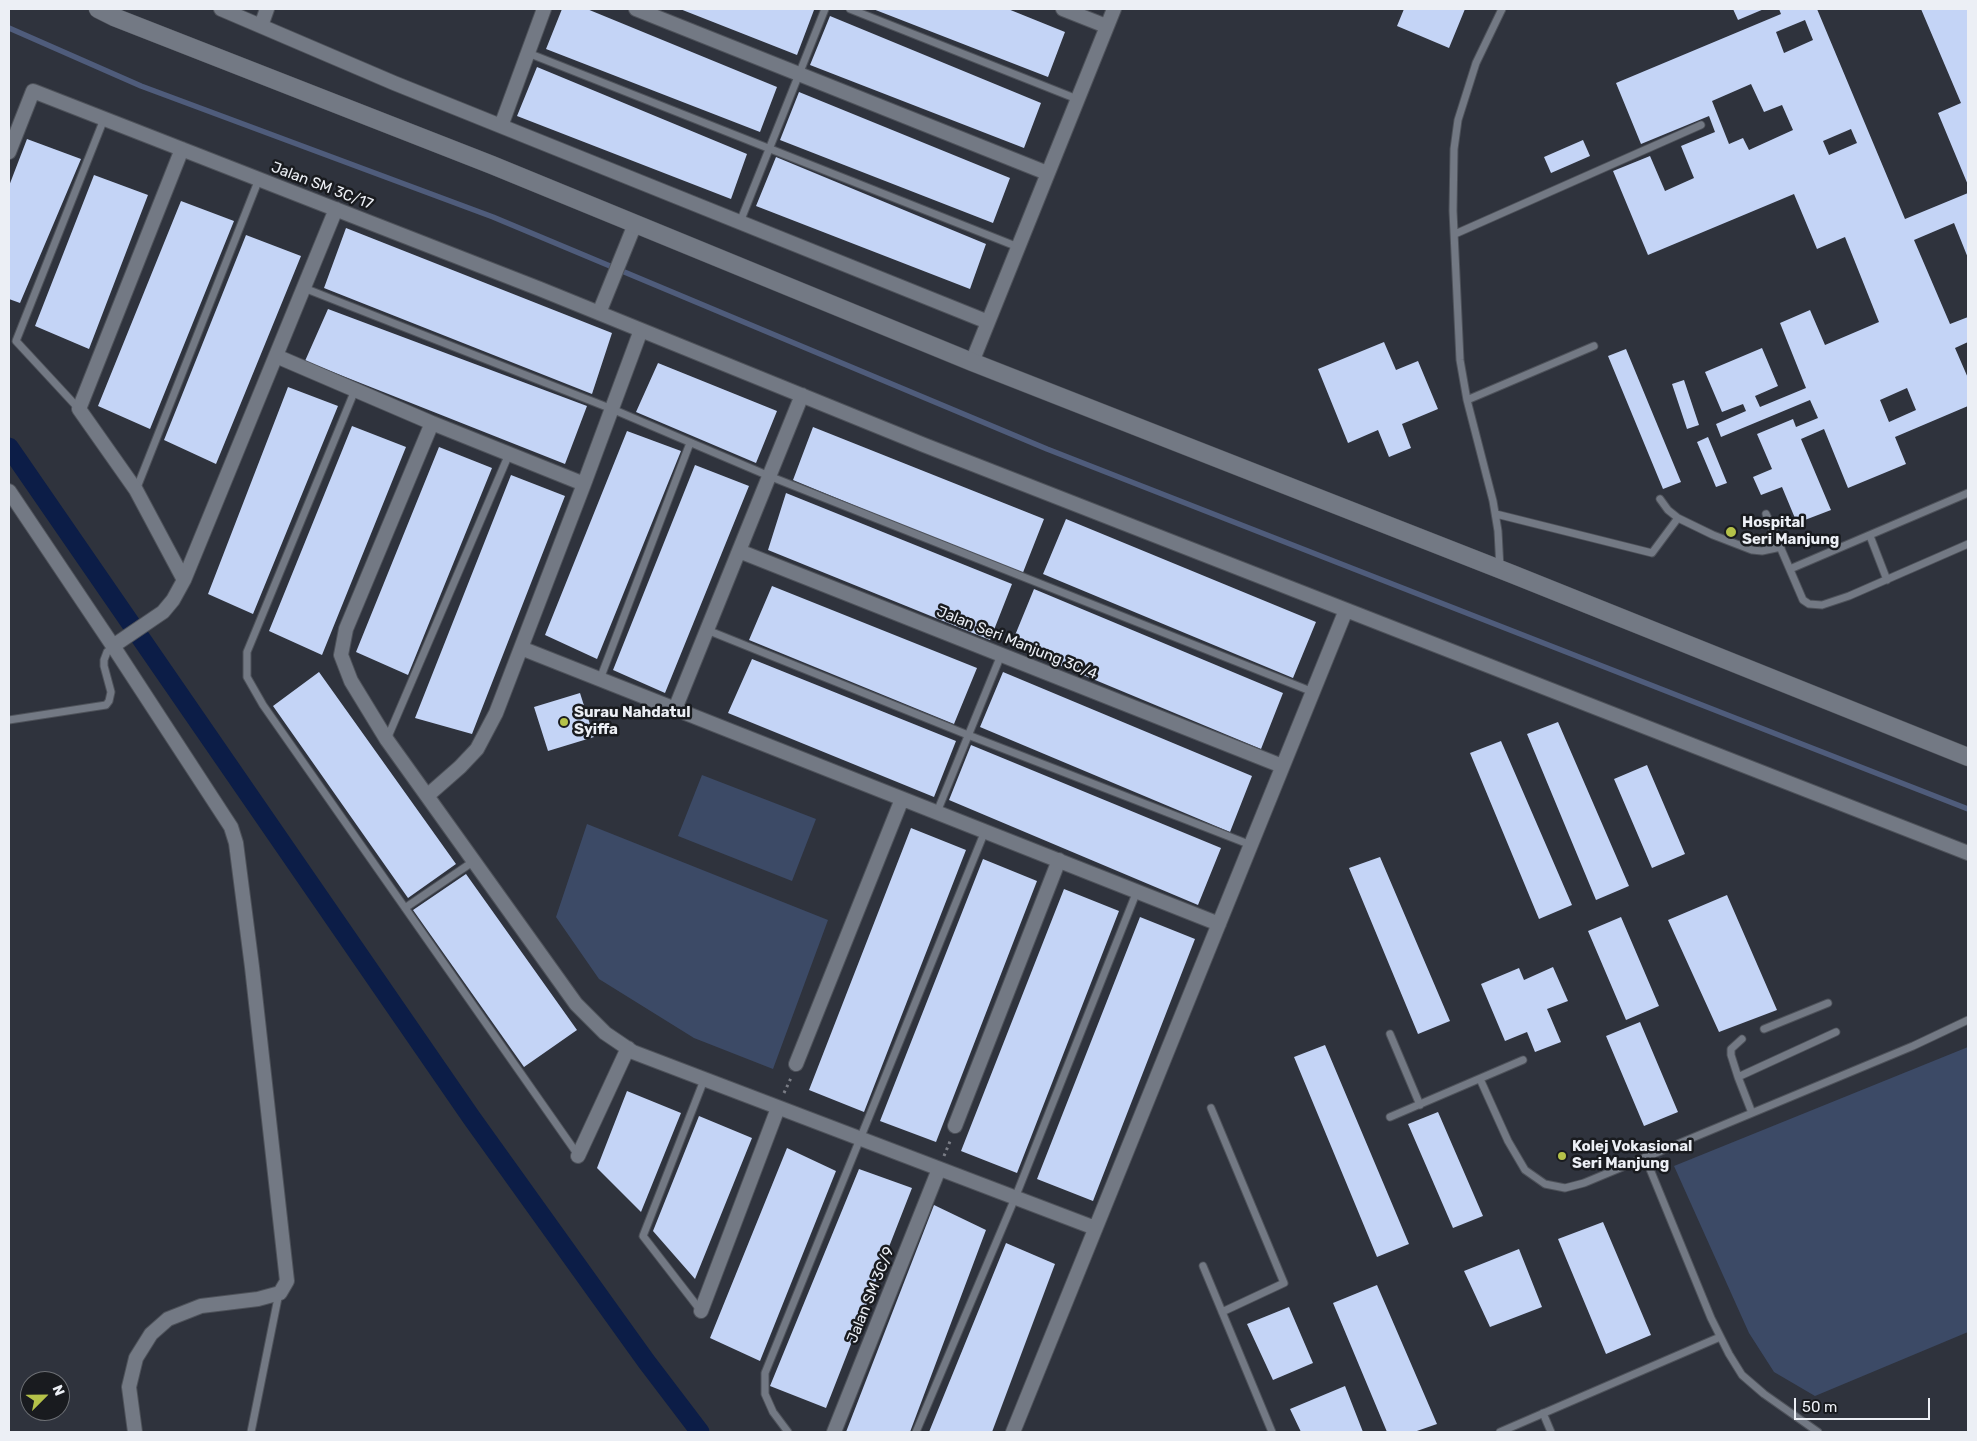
<!DOCTYPE html>
<html>
<head>
<meta charset="utf-8">
<style>
	body { margin:0 }
	#map { position:relative; width:1977px; height:1441px; overflow:hidden; background:#2f333d; font-family:Rubik,sans-serif }
	canvas { display:block }
	.frame { position:absolute; inset:0; border:10px solid #eceff5; pointer-events:none }
	.north { position:absolute; left:20px; top:1371px; width:50px; height:50px; box-sizing:border-box; background:#191b1f; border:1px solid #6d7075; border-radius:50%; rotate:67deg; font-size:14px; font-weight:700; line-height:20px; text-align:center; color:#eceff5 }
	.north::after { content:''; display:block; margin:auto; width:18px; height:22px; background:#b5c249; clip-path:polygon(50% 0,100% 100%,50% 72%,0 100%) }
	.scale { position:absolute; left:1794px; top:1398px; width:136px; height:22px; box-sizing:border-box; border:2px solid #eceff5; border-top:0; padding-left:6px; font-size:15px; line-height:18px; white-space:nowrap; color:#eceff5; -webkit-text-stroke:4px #191b1f; paint-order:stroke }
</style>
</head>
<body>
<div id="map">
<canvas width="1977" height="1441"></canvas>
<div class="frame"></div>
<div class="north">N</div>
<div class="scale">50 m</div>
</div>
<script>
const g = document.querySelector('canvas').getContext('2d');
g.lineJoin = 'round';
function fillPath(path, color) { g.fillStyle = color; g.fill(path, 'evenodd'); }
const poly = rows => new Path2D(rows.map(r => 'M' + r).join(''));
function strokePath(path, color, width, dash) { g.strokeStyle = color; g.lineWidth = width; g.lineCap = dash ? 'butt' : 'round'; g.setLineDash(dash || []); g.stroke(path); }
function write(font, color, halo, rows, align = 'center') {
  g.font = font + ' Rubik,sans-serif'; g.lineWidth = 5; g.setLineDash([]); g.textBaseline = 'middle'; g.strokeStyle = halo; g.fillStyle = color; for (const [text, x, y, turn = 0] of rows) {
    g.save(); g.translate(x, y); g.rotate((+turn || 0) * Math.PI / 180); g.textAlign = isNaN(turn) ? turn : align; if (halo) g.strokeText(text, 0, 0); g.fillText(text, 0, 0); g.restore();
  }
}
fillPath(poly([
	[702,775,816,819,792,881,678,836],
	[587,824,828,920,773,1069,694,1038,599,979,556,917],
	[1968,1047,1968,1332,1815,1396,1774,1372,1749,1333,1674,1166]
]), '#3c4a66');
strokePath(poly([
	[9,28,141,86,493,217,1047,449,1968,809]
]), '#4f5c7b', 5.5);
strokePath(poly([
	[9,447,471,1117,646,1361,700,1432]
]), '#0c1d47', 19);
fillPath(poly([
	[562,9,587,9,777,87,760,132,546,49],
	[680,9,812,9,814,10,797,55],
	[873,9,1008,9,1065,32,1048,77],
	[1404,9,1465,9,1449,48,1397,26],
	[1733,9,1764,9,1738,20],
	[1779,9,1817,9,1905,219,1968,193,1968,258,1954,223,1914,240,1950,324,1968,317,1968,342,1955,348,1968,378,1968,406,1895,437,1906,464,1848,488,1824,429,1801,439,1831,510,1797,523,1782,487,1761,495,1753,477,1772,469,1757,434,1793,419,1796,427,1818,418,1810,400,1721,437,1716,424,1746,411,1743,404,1722,412,1705,372,1762,348,1778,386,1755,396,1760,407,1806,388,1780,323,1810,310,1825,345,1879,322,1845,237,1817,249,1794,194,1648,255,1613,171,1650,156,1665,191,1694,178,1681,146,1715,132,1709,116,1641,144,1616,83,1781,14],
	[1805,20,1813,40,1784,53,1776,32],
	[1751,84,1764,112,1782,105,1793,130,1749,150,1743,138,1729,144,1712,101],
	[1851,129,1857,143,1829,155,1823,141],
	[1907,388,1916,410,1889,422,1880,400],
	[1921,9,1968,9,1968,185,1938,113,1961,103],
	[830,16,1041,103,1024,148,810,65],
	[537,67,747,154,731,199,517,116],
	[799,92,1010,178,993,223,780,140],
	[27,139,81,159,20,303,9,299,9,186],
	[1583,140,1590,156,1551,173,1544,157],
	[776,157,986,244,970,289,756,206],
	[94,175,148,195,89,349,35,326],
	[181,201,234,221,150,429,98,406],
	[346,228,612,333,592,394,324,288],
	[246,235,301,256,216,464,164,440],
	[328,309,587,406,565,464,305,361],
	[1384,342,1396,370,1418,361,1438,409,1402,424,1411,448,1389,457,1378,430,1348,443,1318,369],
	[1626,349,1681,482,1663,489,1608,356],
	[658,363,777,411,756,463,636,412],
	[1684,380,1699,425,1687,429,1672,384],
	[288,387,338,406,253,614,208,594],
	[352,426,406,447,322,655,269,631],
	[813,427,1044,519,1022,575,793,480],
	[627,431,681,451,597,659,545,635],
	[1708,437,1727,483,1716,487,1697,442],
	[439,447,492,468,408,675,356,652],
	[695,465,749,486,665,693,613,670],
	[511,475,565,496,472,734,415,718],
	[786,493,1012,584,990,640,768,550],
	[1066,519,1316,622,1293,678,1043,574],
	[772,586,977,668,954,724,749,640],
	[1034,589,1283,693,1261,749,1011,645],
	[752,659,956,741,934,797,728,713],
	[319,672,456,864,408,898,273,706],
	[1003,672,1252,776,1230,832,980,727],
	[580,693,594,737,548,751,534,707],
	[1558,722,1629,886,1596,900,1527,734],
	[1501,741,1572,905,1539,919,1470,753],
	[971,745,1221,848,1198,905,949,800],
	[1647,765,1685,854,1652,868,1614,779],
	[911,828,966,850,864,1112,809,1090],
	[1380,857,1450,1021,1418,1034,1349,868],
	[983,859,1037,881,936,1142,880,1121],
	[466,874,577,1030,524,1067,413,910],
	[1064,889,1119,911,1017,1173,961,1151],
	[1727,895,1777,1010,1719,1032,1668,920],
	[1140,917,1195,939,1093,1201,1037,1179],
	[1621,917,1659,1006,1626,1020,1588,931],
	[1553,967,1568,1001,1547,1009,1561,1042,1535,1052,1527,1032,1505,1041,1481,984,1519,968,1524,980],
	[1640,1022,1678,1112,1644,1126,1606,1036],
	[1325,1045,1409,1244,1377,1257,1294,1057],
	[627,1091,681,1113,641,1212,597,1168],
	[1438,1112,1483,1216,1453,1228,1408,1124],
	[699,1116,752,1138,695,1279,653,1231],
	[787,1148,836,1171,760,1361,710,1338],
	[859,1169,912,1188,826,1408,770,1386],
	[934,1205,986,1230,910,1432,846,1432],
	[1603,1222,1651,1335,1606,1354,1558,1239],
	[1006,1243,1055,1264,992,1432,929,1432],
	[1519,1249,1542,1307,1490,1327,1464,1271],
	[1377,1285,1437,1424,1414,1432,1387,1432,1333,1303],
	[1289,1307,1313,1363,1273,1380,1247,1324],
	[1345,1386,1363,1432,1301,1432,1290,1409]
]), '#c4d4f6');
const service = poly([
	[850,9,1077,99],
	[528,53,1018,247],
	[740,222,825,9],
	[1455,234,1701,125],
	[304,288,612,409,769,476,1313,692],
	[355,390,247,652,247,677,263,705,578,1155],
	[1467,400,1594,346],
	[79,409,16,341,104,119],
	[136,490,259,179],
	[1660,499,1668,510,1678,518,1713,535,1752,550,1762,551,1781,547],
	[1496,514,1652,553,1678,518],
	[1766,514,1803,600,1809,604,1822,605,1849,596,1968,544],
	[1870,536,1887,580],
	[1500,569,1498,531,1493,501,1467,400,1460,360,1453,211,1454,149,1458,120,1476,63,1502,9],
	[1790,569,1968,493],
	[707,630,968,735,1251,845],
	[600,679,690,443],
	[9,720,106,705,109,701,111,692,104,666,104,660,107,652,113,646],
	[387,739,509,454],
	[937,812,1001,655],
	[405,908,474,861],
	[1764,1029,1828,1003],
	[1390,1034,1420,1105],
	[1742,1039,1731,1049,1731,1055,1738,1077,1752,1113],
	[1738,1077,1836,1032],
	[1480,1079,1508,1141,1525,1170,1545,1184,1565,1188,1584,1183,1913,1046,1968,1020],
	[1211,1108,1284,1283,1222,1312],
	[1390,1117,1523,1060],
	[1645,1157,1711,1318,1729,1354,1742,1375,1764,1394,1818,1432],
	[1203,1266,1272,1432],
	[701,1311,643,1236,704,1080],
	[1543,1413,1551,1432],
	[251,1432,279,1293],
	[788,1432,773,1412,765,1394,765,1373,985,831],
	[916,1432,1015,1198,1137,891],
	[1500,1432,1720,1337]
]);
const minor = poly([
	[221,9,394,83,988,322],
	[636,9,1047,173],
	[1063,9,1106,26],
	[261,26,267,9],
	[501,126,544,9],
	[182,149,79,409,136,490,184,580,336,209],
	[9,152,33,91,540,289,924,445,1968,853],
	[599,313,635,224],
	[276,356,432,423,584,484],
	[972,362,1114,9],
	[432,423,346,629,341,655,351,681,387,740,576,1004,605,1033,633,1052,1095,1228],
	[9,491,113,646,231,827,236,843,252,967,287,1281,280,1293,258,1299,201,1306,168,1319,151,1334,136,1358,129,1387,135,1432],
	[739,551,1282,766],
	[113,646,163,612,173,600,184,580],
	[521,648,1219,924],
	[675,709,802,395],
	[427,796,460,767,477,749,496,713,584,484,641,330],
	[796,1064,902,799],
	[955,1126,1059,860],
	[578,1156,628,1048],
	[701,1311,778,1108],
	[834,1432,939,1169],
	[1013,1432,1346,610]
]);
const tertiary = poly([
	[98,9,114,17,492,165,972,362,1512,574,1968,757]
]);
strokePath(service, '#4e525a', 9);
strokePath(minor, '#4e525a', 16);
strokePath(tertiary, '#4e525a', 19);
strokePath(poly([
	[784,1093,791,1078],
	[944,1156,951,1139]
]), '#7a7d86', 3, [2.5, 4]);
strokePath(service, '#737984', 7);
strokePath(minor, '#737984', 14);
strokePath(tertiary, '#737984', 18);
for (const [x, y, r, color] of [
	[1731,532,6,"#b5c249"],
	[564,722,5,"#b5c249"],
	[1562,1156,5,"#b5c249"]
]) { const dot = new Path2D(); dot.arc(x, y, r, 0, 2 * Math.PI); g.fillStyle = color; g.fill(dot); strokePath(dot, '#191b1f', 2); }
write('15px', '#eceff5', '#191b1f', [
	["Jalan SM 3C/17",322,186,21],
	["Jalan Seri Manjung 3C/4",1017,643,22],
	["Jalan SM 3C/9",871,1295,-68]
]);
write('bold 15px', '#eceff5', '#191b1f', [
	["Hospital",1742,523],
	["Seri Manjung",1742,540],
	["Surau Nahdatul",574,713],
	["Syiffa",574,730],
	["Kolej Vokasional",1572,1147],
	["Seri Manjung",1572,1164]
], 'left');
</script>
</body>
</html>
